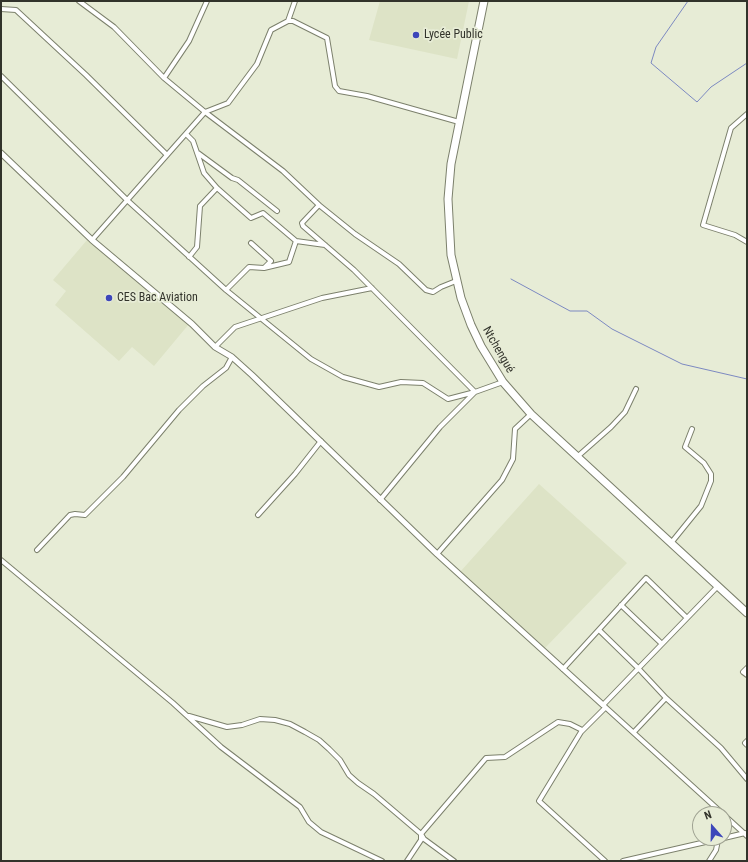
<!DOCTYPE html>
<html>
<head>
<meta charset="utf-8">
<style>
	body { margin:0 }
	#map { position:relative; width:748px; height:862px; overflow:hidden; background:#e7ecd6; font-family:"Roboto Condensed",sans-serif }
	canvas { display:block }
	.frame { position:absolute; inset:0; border:2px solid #32332b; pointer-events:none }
	.north { position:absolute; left:692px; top:806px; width:40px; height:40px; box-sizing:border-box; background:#e7ecd6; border:1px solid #9fa292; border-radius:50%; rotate:340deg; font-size:11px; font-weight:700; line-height:16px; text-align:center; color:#32332b }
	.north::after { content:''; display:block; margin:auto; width:14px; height:18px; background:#3d46ba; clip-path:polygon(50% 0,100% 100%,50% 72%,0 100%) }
</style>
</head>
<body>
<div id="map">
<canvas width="748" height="862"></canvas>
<div class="frame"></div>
<div class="north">N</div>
</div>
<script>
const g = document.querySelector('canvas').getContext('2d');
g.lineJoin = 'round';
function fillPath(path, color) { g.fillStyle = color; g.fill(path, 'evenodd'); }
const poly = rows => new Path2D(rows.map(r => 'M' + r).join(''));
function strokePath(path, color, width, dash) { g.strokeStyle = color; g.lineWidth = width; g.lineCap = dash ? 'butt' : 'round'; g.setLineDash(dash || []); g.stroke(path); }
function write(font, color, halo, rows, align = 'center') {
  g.font = font + ' "Roboto Condensed",sans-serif'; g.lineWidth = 3.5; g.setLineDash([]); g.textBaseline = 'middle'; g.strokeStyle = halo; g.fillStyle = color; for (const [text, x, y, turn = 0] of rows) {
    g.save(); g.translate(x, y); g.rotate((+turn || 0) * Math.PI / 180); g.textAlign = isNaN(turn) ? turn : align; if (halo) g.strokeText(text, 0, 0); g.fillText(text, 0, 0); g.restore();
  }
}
fillPath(poly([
	[380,1,469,1,457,59,369,40],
	[87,240,189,324,154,366,132,347,119,361,55,305,66,291,53,280],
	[539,484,627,563,545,648,460,572]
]), '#dde3c6');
strokePath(poly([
	[688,1,656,47,651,63,697,102,711,87,747,63],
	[511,279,570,311,587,311,612,329,682,364,747,379]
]), '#7c89c1', 1);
const minor = poly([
	[79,1,114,27,164,78,205,112,283,171,319,205,355,234,399,264,426,290,433,292,441,287,456,281],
	[1,9,16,10,86,75,167,155],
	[288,21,295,1],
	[1,76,127,200,226,290,311,359,343,377,379,387,401,382,423,383,448,399,475,392],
	[164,78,189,41,207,1],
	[747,114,731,128,703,225,735,235,747,242],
	[186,134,193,141,204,173,217,188,251,218,263,213,296,241,325,245],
	[198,153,232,178,238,180,277,211],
	[319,205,302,223,303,226,354,270,475,392],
	[92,240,205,112,228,103,257,64,271,30,288,21,293,21,327,38,335,86,339,91,367,96,459,122],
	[189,257,197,247,200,206,217,188],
	[264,268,289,262,296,241],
	[226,290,249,267,264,268,271,261,251,243],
	[215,347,235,327,322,298,372,288],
	[577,457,611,427,625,412,636,389],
	[380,500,440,427,475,392,503,382],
	[258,515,295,474,321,441],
	[671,543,701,506,711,481,711,474,704,463,685,447,692,429],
	[37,550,70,515,75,514,85,515,123,477,179,410,203,386,226,368,232,357],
	[437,554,502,480,513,459,515,429,531,414],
	[1,560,173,703,221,747,300,807,309,822,321,832,382,861],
	[718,586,603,705,723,814],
	[621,605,662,644],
	[599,630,638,668,666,698,721,748,747,779],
	[747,668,743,672,747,675],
	[563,669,646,578,687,618],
	[189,716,227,727,242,725,260,719,275,720,290,724,305,732,319,740,329,749,340,760,349,775,358,783,374,794,421,834,424,839,454,861],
	[634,732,666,698],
	[747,741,745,743,747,745],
	[724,815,747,836],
	[724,838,745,833],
	[407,861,421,840,421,834,486,758,505,757,558,722,570,724,582,730],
	[605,861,539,801,581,732,605,708],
	[623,861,723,838],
	[709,861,716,850,718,840]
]);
const tertiary = poly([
	[1,153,92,240,192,324,215,347,232,357,252,375,437,554,603,705]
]);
const primary = poly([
	[484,1,451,164,448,199,451,255,461,298,471,325,481,346,503,382,531,414,747,613]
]);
strokePath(minor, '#7c806c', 6);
strokePath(tertiary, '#7c806c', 7);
strokePath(primary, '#7c806c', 9);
strokePath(minor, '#fff', 4);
strokePath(tertiary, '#fff', 5);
strokePath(primary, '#fff', 7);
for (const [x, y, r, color] of [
	[416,35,4,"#3d46ba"],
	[109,298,4,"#3d46ba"]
]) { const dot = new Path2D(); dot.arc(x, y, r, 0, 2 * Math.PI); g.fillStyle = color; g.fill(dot); strokePath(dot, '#e7ecd6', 1.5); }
write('12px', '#32332b', '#e7ecd6', [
	["Lycée Public",424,35],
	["CES Bac Aviation",117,298]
], 'left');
write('12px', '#32332b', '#e7ecd6', [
	["Ntchengué",498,350,60]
]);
</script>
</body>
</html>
